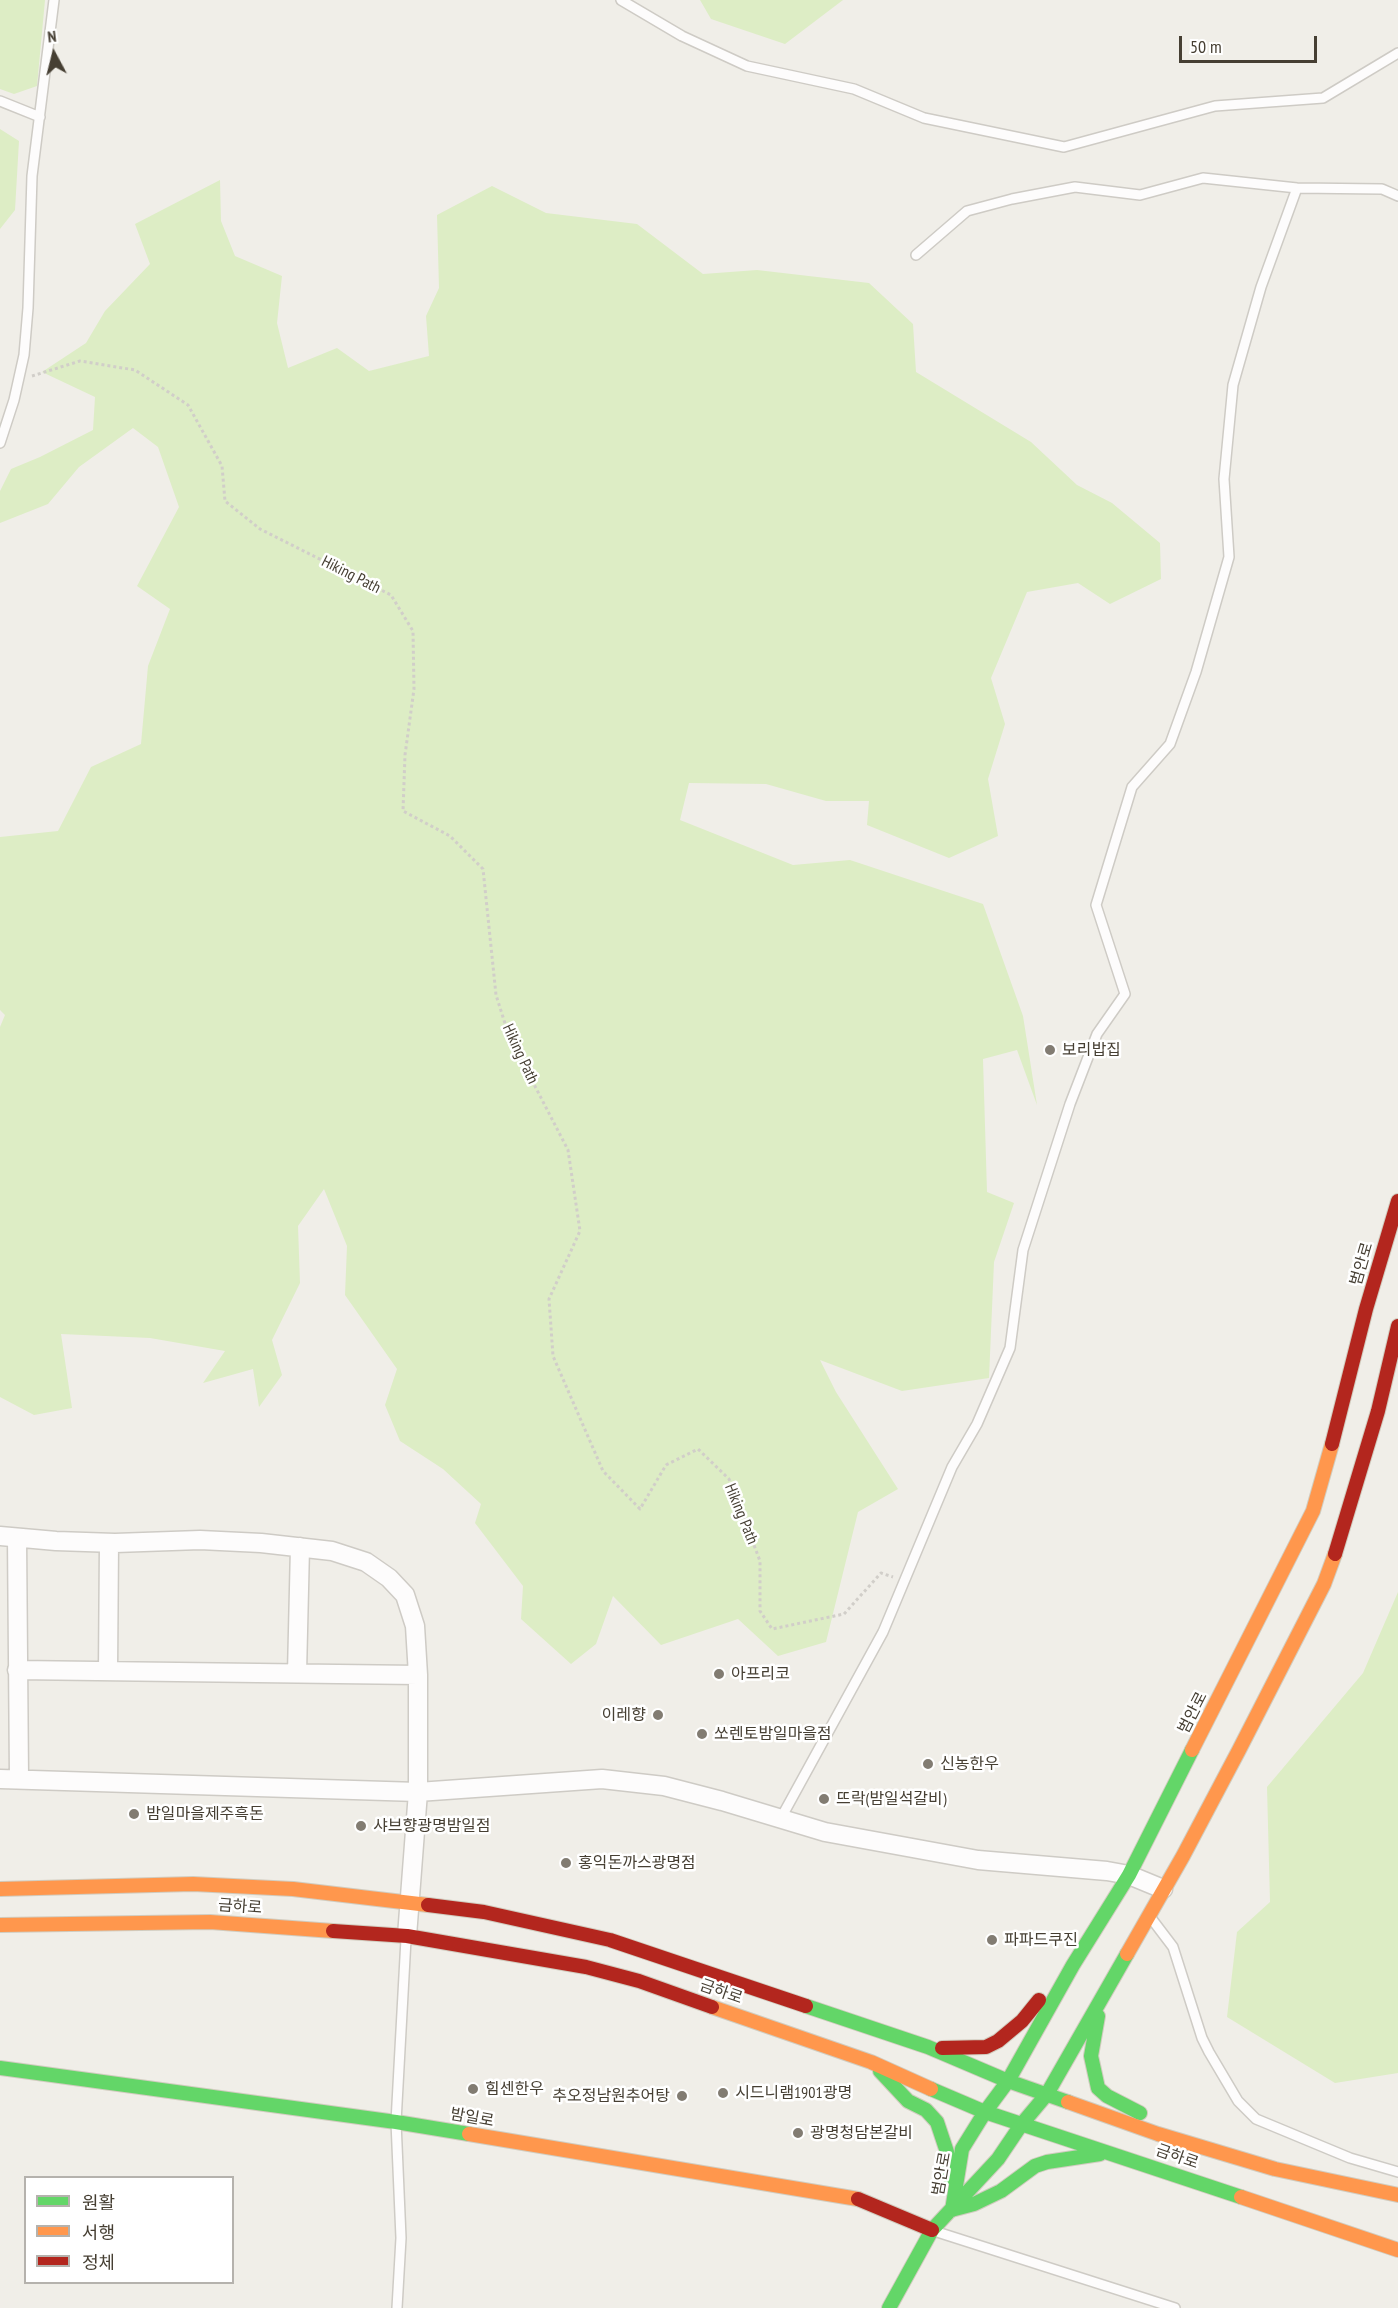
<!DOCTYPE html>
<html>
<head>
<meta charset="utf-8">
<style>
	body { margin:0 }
	#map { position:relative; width:1398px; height:2308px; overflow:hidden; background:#f0eee8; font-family:"PT Sans Narrow","Noto Sans KR",sans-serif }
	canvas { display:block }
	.legend { position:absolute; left:24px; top:2176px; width:210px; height:108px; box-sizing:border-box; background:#fff; border:2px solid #b5b2ad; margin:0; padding:8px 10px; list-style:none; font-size:18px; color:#463f33 }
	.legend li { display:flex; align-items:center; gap:12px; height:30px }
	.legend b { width:30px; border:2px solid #b5b2ad }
	.north { position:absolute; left:24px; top:24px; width:60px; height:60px; -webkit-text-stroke:4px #fff; paint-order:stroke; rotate:353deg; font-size:16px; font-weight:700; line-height:24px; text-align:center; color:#463f33 }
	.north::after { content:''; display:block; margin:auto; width:21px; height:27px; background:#463f33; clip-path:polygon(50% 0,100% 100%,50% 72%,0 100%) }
	.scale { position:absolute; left:1179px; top:36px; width:138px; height:27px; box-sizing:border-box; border:3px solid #463f33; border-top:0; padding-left:8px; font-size:18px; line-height:21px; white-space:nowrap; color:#463f33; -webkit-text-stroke:4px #fff; paint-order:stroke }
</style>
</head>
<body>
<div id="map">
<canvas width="1398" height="2308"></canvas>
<ul class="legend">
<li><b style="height:8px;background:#63d668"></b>원활</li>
<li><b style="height:8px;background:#ff974d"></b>서행</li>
<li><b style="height:8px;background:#b3261e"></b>정체</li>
</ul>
<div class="north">N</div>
<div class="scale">50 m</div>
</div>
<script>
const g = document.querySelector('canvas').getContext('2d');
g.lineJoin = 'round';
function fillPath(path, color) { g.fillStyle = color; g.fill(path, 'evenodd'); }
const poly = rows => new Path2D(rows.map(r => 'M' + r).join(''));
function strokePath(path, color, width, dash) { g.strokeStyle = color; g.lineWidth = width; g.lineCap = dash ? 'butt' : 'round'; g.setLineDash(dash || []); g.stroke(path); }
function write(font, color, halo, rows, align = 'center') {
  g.font = font + ' "PT Sans Narrow","Noto Sans KR",sans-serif'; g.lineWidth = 5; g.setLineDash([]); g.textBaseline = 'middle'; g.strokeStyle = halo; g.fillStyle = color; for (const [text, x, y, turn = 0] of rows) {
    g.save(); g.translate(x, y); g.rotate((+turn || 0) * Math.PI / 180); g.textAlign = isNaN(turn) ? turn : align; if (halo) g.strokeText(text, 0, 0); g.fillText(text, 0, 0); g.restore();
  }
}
fillPath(poly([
	[0,0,45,0,37,86,14,94,0,89],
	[700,0,843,0,785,44,711,19],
	[0,129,19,141,15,210,0,229],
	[220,180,221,221,235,256,282,276,277,323,288,368,337,348,369,371,429,356,426,316,439,288,437,215,492,186,546,213,637,224,703,274,757,270,869,283,913,324,916,372,1031,442,1077,485,1112,503,1160,543,1161,579,1110,604,1078,583,1027,592,991,678,1005,724,988,779,998,836,949,858,867,825,869,801,826,801,766,784,689,783,680,820,793,865,850,860,983,904,1023,1016,1037,1105,1017,1050,983,1059,987,1192,1014,1203,994,1262,989,1378,902,1391,820,1360,836,1392,898,1489,858,1512,826,1642,778,1656,738,1619,661,1645,613,1596,596,1644,571,1664,521,1619,523,1586,475,1523,481,1504,443,1469,400,1441,385,1405,397,1369,345,1295,347,1246,324,1189,298,1226,300,1283,272,1340,282,1375,259,1407,253,1369,203,1383,225,1351,150,1338,61,1334,72,1408,34,1415,0,1397,0,1027,5,1015,0,1010,0,837,58,831,91,767,141,744,148,666,170,609,137,586,179,507,158,447,133,428,79,467,48,504,0,523,0,491,11,469,40,457,93,430,95,397,42,372,86,343,105,311,150,264,135,224],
	[1398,1592,1398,2073,1335,2083,1227,2017,1237,1932,1270,1902,1267,1787,1363,1673]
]), '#ddedc5');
const lane = poly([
	[621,0,682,36,747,66,854,89,924,118,1064,147,1215,106,1323,98,1398,53],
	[0,101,40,117],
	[916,255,967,211,1012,199,1075,187,1140,195,1203,178,1297,188,1382,189,1398,196],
	[0,443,14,400,24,355,28,308,32,176,54,0],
	[781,1818,883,1632,952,1467,977,1424,1010,1348,1023,1250,1070,1104,1097,1034,1125,994,1096,905,1132,787,1170,744,1196,672,1229,557,1224,479,1233,385,1261,287,1297,188],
	[1151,1918,1173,1947,1202,2038,1209,2052,1238,2101,1256,2119,1350,2158,1398,2172],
	[934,2231,1175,2308],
	[397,2308,401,2238,396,2122,406,1939]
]);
const street = poly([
	[0,1536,56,1541,115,1543,200,1540,261,1543,332,1551,366,1562,389,1578,405,1595,415,1626,418,1675,418,1792,407,1936],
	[17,1538,19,1778],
	[17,1670,418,1675],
	[108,1671,109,1543],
	[297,1673,300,1547],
	[0,1779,418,1792,602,1779,664,1786,722,1801,825,1832,978,1860,1107,1871,1129,1875,1163,1889]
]);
const fast = poly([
	[806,2006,928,2047,1008,2081,1068,2102],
	[1098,2016,1091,2056,1098,2088,1107,2096,1140,2113],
	[0,2068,396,2122,469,2134],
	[880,2071,908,2101,926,2110,937,2122,947,2152,949,2177],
	[931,2089,985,2112,1241,2197],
	[955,2209,974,2204,1001,2191,1035,2166,1047,2162,1100,2154],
	[952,2210,962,2149,985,2112,1008,2081,1073,1965,1129,1875,1192,1750],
	[889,2308,932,2230,998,2159,1021,2125,1047,2094,1127,1954]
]);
const slow = poly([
	[1192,1750,1313,1511,1332,1444],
	[0,1889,193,1884,293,1889,428,1905],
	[0,1925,210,1922,333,1931],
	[1127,1954,1183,1856,1239,1750,1324,1584,1335,1554],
	[712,2007,871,2062,931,2089],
	[1068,2102,1158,2134,1275,2169,1398,2195],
	[469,2134,858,2199],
	[1241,2197,1398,2250]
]);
const jam = poly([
	[1332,1444,1366,1309,1398,1201],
	[1335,1554,1378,1411,1398,1326],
	[428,1905,484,1912,610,1940,806,2006],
	[333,1931,407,1936,586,1967,639,1981,712,2007],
	[942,2048,986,2047,998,2041,1022,2021,1039,2000],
	[858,2199,932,2230]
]);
strokePath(lane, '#cecbc5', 12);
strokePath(street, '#cecbc5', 21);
strokePath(fast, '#d1ccbf', 16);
strokePath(slow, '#d1ccbf', 16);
strokePath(jam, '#d1ccbf', 16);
strokePath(poly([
	[32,376,80,361,135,370,188,405,222,466,225,501,260,529,391,595,413,631,414,689,405,755,403,811,450,836,483,869,496,995,509,1036,568,1150,580,1231,549,1299,553,1356,603,1471,640,1509,666,1465,698,1449,729,1479,760,1561,760,1611,772,1629,844,1614,881,1573,893,1577]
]), '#d1cec9', 3, [3, 3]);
strokePath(lane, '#fdfcfc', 9);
strokePath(street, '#fdfcfc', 18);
strokePath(fast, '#63d668', 14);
strokePath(slow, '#ff974d', 14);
strokePath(jam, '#b3261e', 14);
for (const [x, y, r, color] of [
	[1050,1050,6,"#827c72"],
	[719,1674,6,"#827c72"],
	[658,1715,6,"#827c72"],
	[702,1734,6,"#827c72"],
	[928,1764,6,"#827c72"],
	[824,1799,6,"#827c72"],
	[134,1814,6,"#827c72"],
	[361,1826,6,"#827c72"],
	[566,1863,6,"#827c72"],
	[992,1940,6,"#827c72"],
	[473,2089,6,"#827c72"],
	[723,2093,6,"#827c72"],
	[682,2096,6,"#827c72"],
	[798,2133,6,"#827c72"]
]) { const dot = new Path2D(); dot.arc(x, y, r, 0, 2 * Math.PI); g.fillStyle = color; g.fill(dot); strokePath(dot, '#fff', 2); }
write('16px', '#463f33', '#fff', [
	["Hiking Path",351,575,27],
	["Hiking Path",520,1054,65],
	["범안로",1362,1264,-74],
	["Hiking Path",741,1514,68],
	["범안로",1193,1713,-63],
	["금하로",240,1907,4],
	["금하로",721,1992,19],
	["밤일로",472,2118,10],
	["금하로",1177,2157,19],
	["범안로",942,2174,-80]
]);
write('16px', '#463f33', '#fff', [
	["보리밥집",1062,1050],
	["아프리코",731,1674],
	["이레향",646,1715,"right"],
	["쏘렌토밤일마을점",714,1734],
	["신농한우",940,1764],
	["뜨락(밤일석갈비)",836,1799],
	["밤일마을제주흑돈",146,1814],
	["샤브향광명밤일점",373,1826],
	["홍익돈까스광명점",578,1863],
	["파파드쿠진",1004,1940],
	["힘센한우",485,2089],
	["시드니램1901광명",735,2093],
	["추오정남원추어탕",670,2096,"right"],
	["광명청담본갈비",810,2133]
], 'left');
</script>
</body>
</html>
